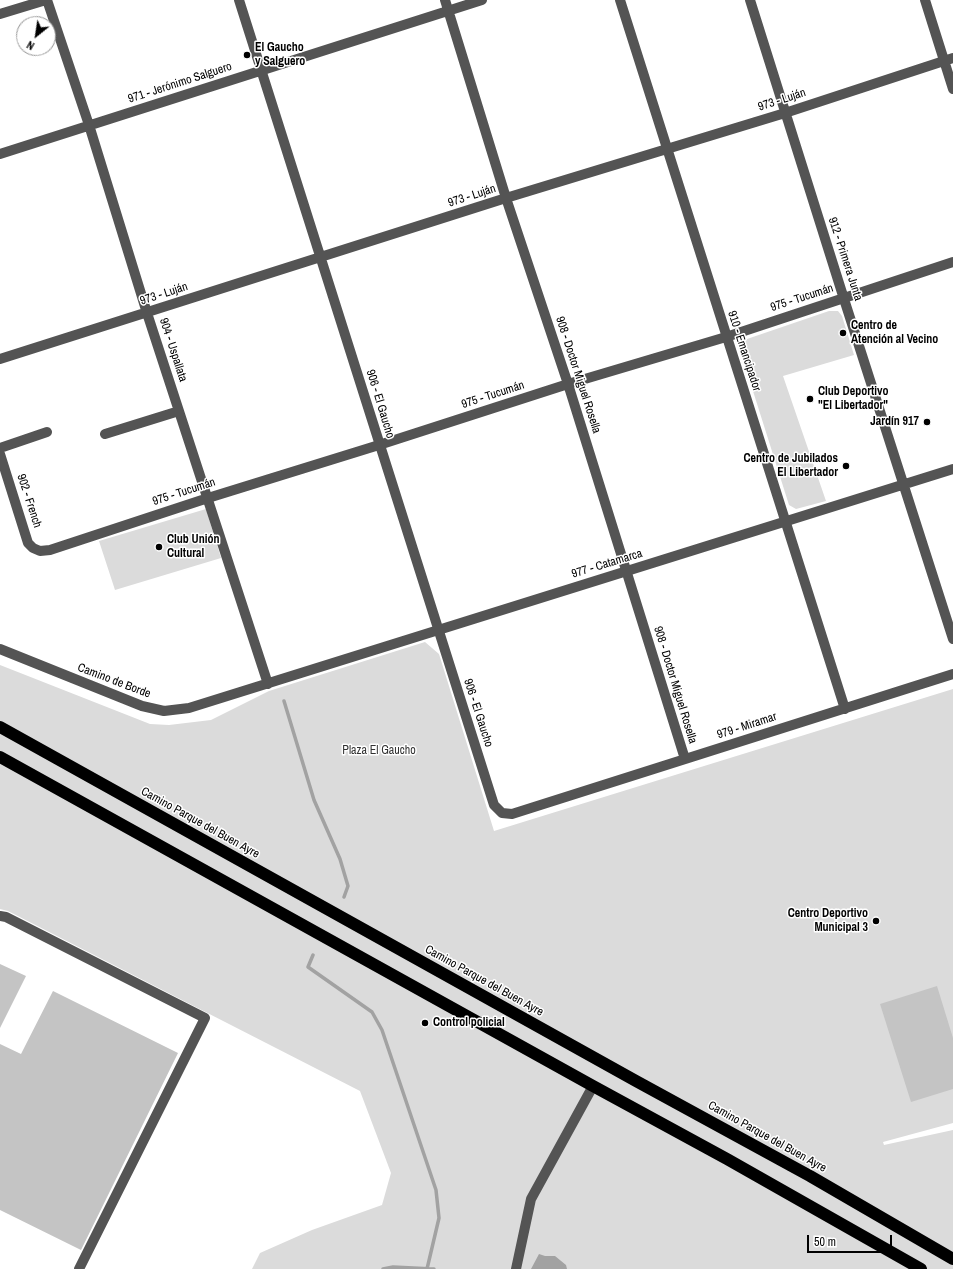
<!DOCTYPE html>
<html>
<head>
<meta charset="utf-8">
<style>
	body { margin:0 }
	#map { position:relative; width:953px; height:1269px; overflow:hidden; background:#fff; font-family:"Archivo Narrow",sans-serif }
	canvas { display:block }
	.north { position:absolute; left:16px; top:16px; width:40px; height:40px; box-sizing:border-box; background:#fff; border:1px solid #999; border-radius:50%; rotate:210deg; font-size:11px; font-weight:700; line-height:16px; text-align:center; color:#000 }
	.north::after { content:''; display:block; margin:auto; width:14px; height:18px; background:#000; clip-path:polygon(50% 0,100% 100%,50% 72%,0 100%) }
	.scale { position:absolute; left:807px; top:1235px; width:85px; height:18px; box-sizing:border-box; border:2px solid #000; border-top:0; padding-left:5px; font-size:12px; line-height:14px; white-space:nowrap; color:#000; -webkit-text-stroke:3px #fff; paint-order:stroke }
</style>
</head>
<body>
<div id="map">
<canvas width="953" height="1269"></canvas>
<div class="north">N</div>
<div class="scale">50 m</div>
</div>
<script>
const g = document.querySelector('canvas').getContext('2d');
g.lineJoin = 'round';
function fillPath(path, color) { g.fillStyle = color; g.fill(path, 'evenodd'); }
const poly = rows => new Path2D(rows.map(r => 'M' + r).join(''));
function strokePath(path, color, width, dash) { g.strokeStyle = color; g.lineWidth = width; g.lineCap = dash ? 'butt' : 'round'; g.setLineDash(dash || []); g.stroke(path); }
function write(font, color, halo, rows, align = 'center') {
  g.font = font + ' "Archivo Narrow",sans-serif'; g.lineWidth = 3; g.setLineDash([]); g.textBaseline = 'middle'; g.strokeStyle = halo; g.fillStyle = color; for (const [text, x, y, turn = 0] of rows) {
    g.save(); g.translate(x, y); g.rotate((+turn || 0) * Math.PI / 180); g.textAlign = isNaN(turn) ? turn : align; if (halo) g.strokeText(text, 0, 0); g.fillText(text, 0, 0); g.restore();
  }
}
fillPath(poly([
	[829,311,838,311,842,316,854,355,783,376,826,501,796,509,789,505,740,350,742,344,747,339],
	[206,509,221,558,115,590,99,541],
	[425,642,439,654,494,831,953,689,953,1123,883,1142,884,1145,953,1130,953,1269,252,1269,260,1253,312,1230,382,1205,391,1173,360,1091,8,911,0,909,0,665,150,724,169,725,211,720,269,691]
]), '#dbdbdb');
fillPath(poly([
	[539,1254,545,1256,555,1256,566,1265,567,1269,531,1269]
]), '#a2a2a2');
strokePath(poly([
	[284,701,314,800,340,859,348,886,344,897],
	[313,955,308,967,372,1012,382,1030,436,1190,439,1218,427,1269],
	[383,1269,393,1267,434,1269]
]), '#a2a2a2', 3.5);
fillPath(poly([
	[0,964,26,976,0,1028],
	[937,986,953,1038,953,1089,911,1102,880,1004],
	[53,991,178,1053,81,1250,0,1210,0,1044,21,1054]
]), '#c4c4c4');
const highway = poly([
	[0,727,636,1081,810,1176,953,1259],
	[0,757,593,1086,727,1159,921,1269]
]);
strokePath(highway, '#dbdbdb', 14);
strokePath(poly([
	[47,0,89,125,147,313,268,684],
	[239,0,494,805,502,813,512,814,953,674],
	[445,0,506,198,568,384,685,759],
	[620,0,845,709],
	[750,0,844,299,953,639],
	[925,0,953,89],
	[0,14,46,0],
	[0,154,482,0],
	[0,359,506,198,785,113,953,58],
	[105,434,179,411],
	[0,448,47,432],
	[0,454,28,543,33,548,40,551,50,550,208,498,379,445,568,384,726,337,953,262],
	[0,649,142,706,164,711,189,708,953,469],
	[0,916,6,917,205,1018,79,1269],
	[516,1269,531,1199,593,1086]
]), '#545454', 10);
strokePath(highway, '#000', 12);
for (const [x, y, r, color] of [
	[247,55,4,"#000"],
	[843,333,4,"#000"],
	[810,399,4,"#000"],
	[927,422,4,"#000"],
	[846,466,4,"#000"],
	[159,547,4,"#000"],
	[876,921,4,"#000"],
	[425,1023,4,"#000"]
]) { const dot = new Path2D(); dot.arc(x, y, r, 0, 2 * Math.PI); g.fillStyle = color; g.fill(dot); strokePath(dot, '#fff', 1.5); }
write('bold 12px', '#000', '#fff', [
	["El Gaucho",255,48],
	["y Salguero",255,62],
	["Centro de",851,326],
	["Atención al Vecino",851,340],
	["Club Deportivo",818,392],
	["\"El Libertador\"",818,406],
	["Jardín 917",919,422,"right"],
	["Centro de Jubilados",838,459,"right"],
	["El Libertador",838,473,"right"],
	["Club Unión",167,540],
	["Cultural",167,554],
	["Centro Deportivo",868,914,"right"],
	["Municipal 3",868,928,"right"],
	["Control policial",433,1023]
], 'left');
write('12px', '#000', '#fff', [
	["971 - Jerónimo Salguero",180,83,-18],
	["973 - Luján",782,100,-18],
	["973 - Luján",472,196,-18],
	["912 - Primera Junta",845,259,72],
	["973 - Luján",164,294,-18],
	["975 - Tucumán",802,298,-18],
	["904 - Uspallata",173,350,72],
	["910 - Emancipador",744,351,72],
	["908 - Doctor Miguel Rosella",578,375,72],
	["975 - Tucumán",493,395,-18],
	["906 - El Gaucho",380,404,73],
	["975 - Tucumán",184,492,-18],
	["902 - French",29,501,72],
	["977 - Catamarca",607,564,-17],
	["Camino de Borde",114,681,21],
	["908 - Doctor Miguel Rosella",675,685,73],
	["906 - El Gaucho",478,713,72],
	["979 - Miramar",747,726,-18],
	["Camino Parque del Buen Ayre",200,823,29],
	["Camino Parque del Buen Ayre",484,981,29],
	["Camino Parque del Buen Ayre",767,1137,29]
]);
write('12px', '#323232', '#fff', [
	["Plaza El Gaucho",379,751]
]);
</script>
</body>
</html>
